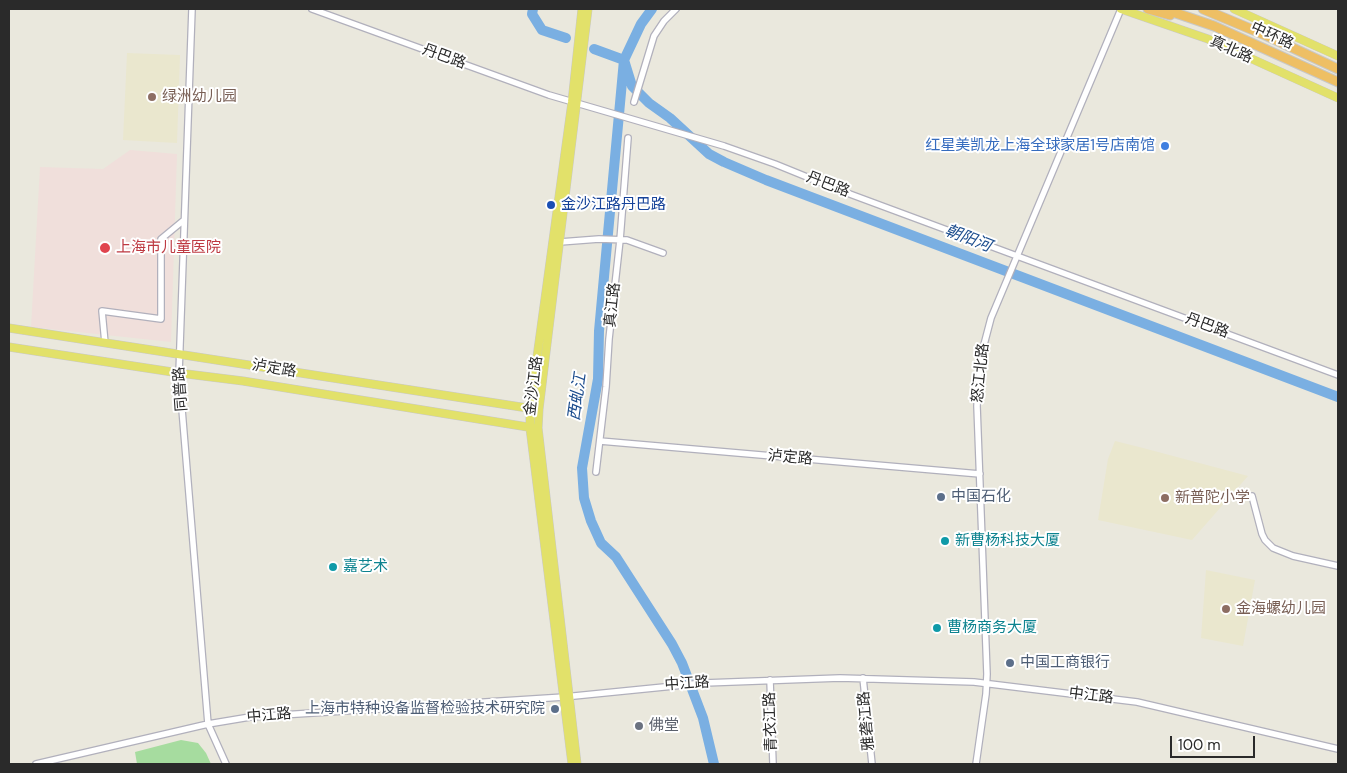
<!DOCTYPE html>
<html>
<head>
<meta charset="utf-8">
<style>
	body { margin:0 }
	#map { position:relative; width:1347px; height:773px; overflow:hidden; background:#eae8dd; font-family:"DM Sans",sans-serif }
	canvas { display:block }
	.frame { position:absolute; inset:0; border:10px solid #2a2a2a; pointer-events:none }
	.scale { position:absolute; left:1170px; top:736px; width:85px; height:22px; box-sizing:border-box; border:2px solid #2a2a2a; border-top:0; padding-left:6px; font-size:15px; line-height:18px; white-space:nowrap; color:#2a2a2a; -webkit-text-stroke:4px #fff; paint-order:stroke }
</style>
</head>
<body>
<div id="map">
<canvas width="1347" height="773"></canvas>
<div class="frame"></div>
<div class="scale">100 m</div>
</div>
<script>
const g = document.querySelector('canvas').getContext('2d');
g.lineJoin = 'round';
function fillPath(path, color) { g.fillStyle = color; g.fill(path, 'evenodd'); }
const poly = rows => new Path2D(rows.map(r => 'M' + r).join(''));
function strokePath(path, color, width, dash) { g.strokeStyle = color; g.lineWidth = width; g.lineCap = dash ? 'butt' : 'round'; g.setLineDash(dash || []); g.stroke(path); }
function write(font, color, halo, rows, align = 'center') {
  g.font = font + ' "DM Sans","Noto Sans SC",sans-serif'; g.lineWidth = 4; g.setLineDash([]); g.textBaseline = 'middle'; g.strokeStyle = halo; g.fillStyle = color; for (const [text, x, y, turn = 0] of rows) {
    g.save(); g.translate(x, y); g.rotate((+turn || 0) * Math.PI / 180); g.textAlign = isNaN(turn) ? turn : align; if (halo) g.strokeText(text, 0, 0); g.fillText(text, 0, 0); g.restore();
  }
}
fillPath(poly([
	[127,53,180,55,177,143,123,140],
	[1115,441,1143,448,1248,476,1192,540,1098,520,1108,459],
	[1206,570,1255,580,1243,646,1201,638]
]), '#eae7ce');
fillPath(poly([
	[130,150,177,154,171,342,31,327,40,167,103,169]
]), '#f0dfdb');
fillPath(poly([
	[181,740,198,743,206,753,211,764,137,764,135,752]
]), '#a6dc9f');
strokePath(poly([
	[533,9,532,14,542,30,566,38],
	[652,9,641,24,624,60,599,331,598,379,582,468,584,498,591,521,601,543,616,557,672,644,682,663,703,718,714,764],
	[594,49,624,60],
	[624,60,632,86,649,103,670,118,709,154,724,162,766,180,1338,397]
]), '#7aafe2', 10);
const minor = poly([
	[192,9,179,373,208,724,226,764],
	[312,9,549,95,724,146,775,164,839,190,1338,375],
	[634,102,654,36,664,21,676,9],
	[560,242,599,239,627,240,663,253],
	[105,343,102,311,161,319,161,239,184,220],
	[600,441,980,474],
	[596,472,606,387,609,339,620,240,628,138],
	[1252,496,1262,534,1265,540,1273,548,1293,556,1338,566],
	[863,678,872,764],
	[770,680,773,764],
	[36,764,208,724,250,717,564,697,704,683,840,678,974,682,1137,702,1338,749],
	[976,764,986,694,987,674,977,406,980,360,991,318,1121,9]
]);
const major = poly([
	[1121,9,1208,39,1338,98],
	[1234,9,1338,56],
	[9,328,534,409],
	[9,347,179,373,243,381,534,428],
	[572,764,530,428,530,408,572,102,582,9],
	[577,764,538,428,539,409,588,9]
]);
const highway = poly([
	[1148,9,1170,15],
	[1164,9,1214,26,1338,82],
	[1203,9,1265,35,1338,69]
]);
strokePath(minor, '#b1b0bc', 8);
strokePath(major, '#c8c8c8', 9);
strokePath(highway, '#c8c8c8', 11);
strokePath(minor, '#fff', 5.5);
strokePath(major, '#e2e16a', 8);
strokePath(highway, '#eebf64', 9);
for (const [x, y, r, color] of [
	[152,97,5,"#8d6e63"],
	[1165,146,5,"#3f7fe0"],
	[551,205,5,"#1a4fb4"],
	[105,248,6,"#e0444e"],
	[941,497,5,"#5c6f8a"],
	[1165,498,5,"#8d6e63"],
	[945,541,5,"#0f9aa8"],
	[333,567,5,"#0f9aa8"],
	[1226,609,5,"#8d6e63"],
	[937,628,5,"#0f9aa8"],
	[1010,663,5,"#5c6f8a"],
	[555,709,5,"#5c6f8a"],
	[639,726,5,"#6b7280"]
]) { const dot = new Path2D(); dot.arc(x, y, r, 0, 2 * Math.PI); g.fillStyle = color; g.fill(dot); strokePath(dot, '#fff', 2); }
write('15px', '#2a2a2a', '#fff', [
	["中环路",1272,36,24],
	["真北路",1231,50,24],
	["丹巴路",444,57,20],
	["丹巴路",828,185,21],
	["真江路",613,305,-84],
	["丹巴路",1207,326,20],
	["泸定路",274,369,9],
	["怒江北路",981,373,-84],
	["金沙江路",534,386,-83],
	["同普路",181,389,-94],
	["泸定路",790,458,5],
	["中江路",687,684,-4],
	["中江路",1091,696,7],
	["中江路",269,716,-5],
	["雅砻江路",867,721,-95],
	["青衣江路",771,722,-92]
]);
write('15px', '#785e54', '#fff', [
	["绿洲幼儿园",162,97],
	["新普陀小学",1175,498],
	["金海螺幼儿园",1236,609]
], 'left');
write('15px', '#366cbe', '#fff', [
	["红星美凯龙上海全球家居1号店南馆",1155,146]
], 'right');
write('15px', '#164399', '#fff', [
	["金沙江路丹巴路",561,205]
], 'left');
write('15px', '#be3a42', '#fff', [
	["上海市儿童医院",116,248]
], 'left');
write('15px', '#4e5e75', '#fff', [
	["中国石化",951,497],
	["中国工商银行",1020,663],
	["上海市特种设备监督检验技术研究院",545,709,"right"]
], 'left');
write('15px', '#0d838f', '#fff', [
	["新曹杨科技大厦",955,541],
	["嘉艺术",343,567],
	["曹杨商务大厦",947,628]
], 'left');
write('15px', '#5b616d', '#fff', [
	["佛堂",649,726]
], 'left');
write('italic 16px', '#1b4c8d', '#fff', [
	["朝阳河",968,239,21],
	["西虬江",578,397,-82]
]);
</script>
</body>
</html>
